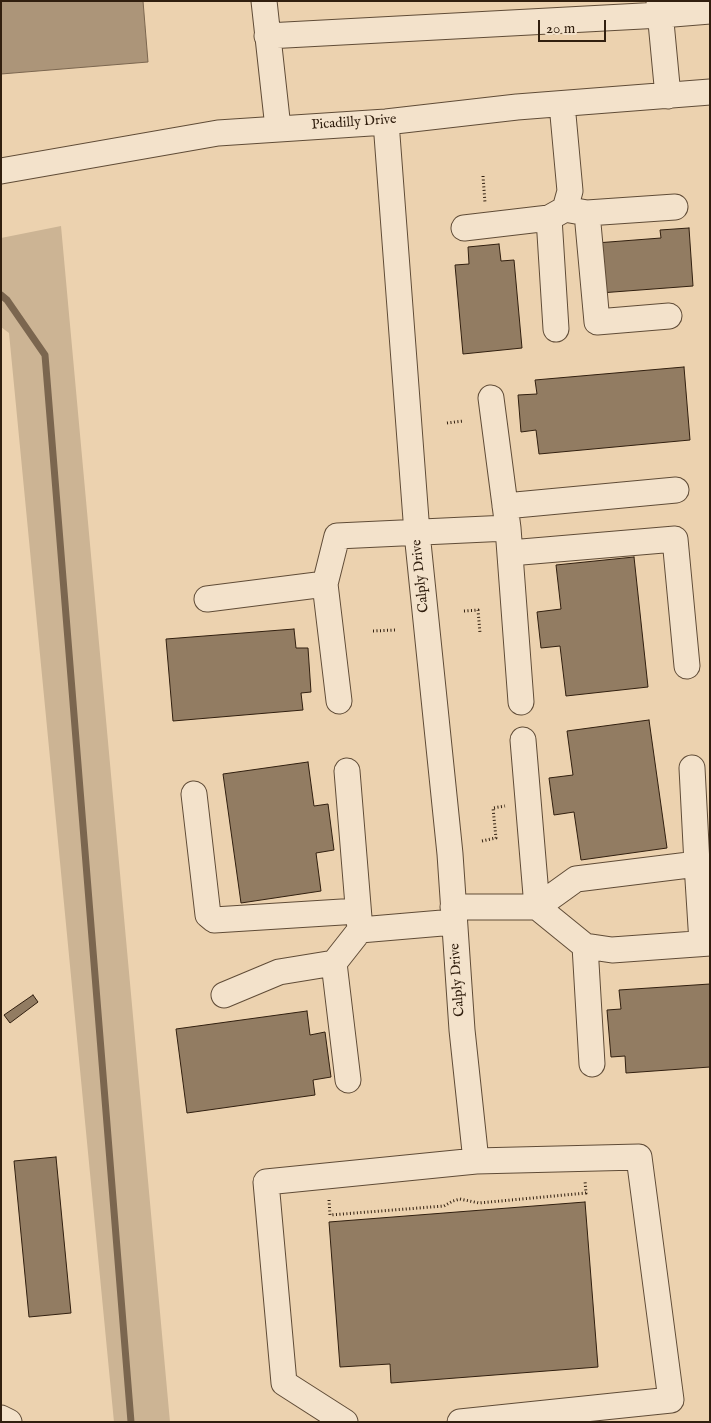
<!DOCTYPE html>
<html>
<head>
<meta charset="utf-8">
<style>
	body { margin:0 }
	#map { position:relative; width:711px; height:1423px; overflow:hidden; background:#ecd2af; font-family:"IM FELL English",serif }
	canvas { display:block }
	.frame { position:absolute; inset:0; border:2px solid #311f0f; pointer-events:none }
	.scale { position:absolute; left:538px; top:20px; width:68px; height:22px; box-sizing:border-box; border:2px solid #311f0f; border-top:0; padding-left:6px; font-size:15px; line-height:18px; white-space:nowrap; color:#311f0f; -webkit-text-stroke:4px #f3e2cb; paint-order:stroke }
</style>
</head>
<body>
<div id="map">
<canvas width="711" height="1423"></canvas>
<div class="frame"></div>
<div class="scale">20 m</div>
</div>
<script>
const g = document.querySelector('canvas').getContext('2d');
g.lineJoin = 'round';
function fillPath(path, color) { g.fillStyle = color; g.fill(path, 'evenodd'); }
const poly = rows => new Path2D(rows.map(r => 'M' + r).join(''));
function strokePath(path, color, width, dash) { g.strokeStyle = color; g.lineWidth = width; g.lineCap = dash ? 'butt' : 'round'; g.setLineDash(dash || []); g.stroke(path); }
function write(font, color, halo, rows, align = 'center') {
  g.font = font + ' "IM FELL English",serif'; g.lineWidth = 4; g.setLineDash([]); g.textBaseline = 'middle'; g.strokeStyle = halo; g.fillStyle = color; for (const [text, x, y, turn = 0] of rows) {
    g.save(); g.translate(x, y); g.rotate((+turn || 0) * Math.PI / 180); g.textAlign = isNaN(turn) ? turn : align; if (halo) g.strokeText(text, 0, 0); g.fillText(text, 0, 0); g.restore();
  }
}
fillPath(poly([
	[61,226,170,1422,114,1422,9,333,1,327,1,238]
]), '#ccb494');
const water = poly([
	[1,1,143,1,148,62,1,74,1,1]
]);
fillPath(water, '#ac9579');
strokePath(water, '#7b664f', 1);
strokePath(poly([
	[1,295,7,300,45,355,131,1422]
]), '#7b664f', 7);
const building = poly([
	[689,228,693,286,600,293,596,243,661,238,660,230,689,228],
	[499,244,501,261,514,260,522,348,463,354,455,265,469,264,468,247,499,244],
	[684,367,690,440,539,454,536,430,521,432,518,395,537,394,535,380,684,367],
	[634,557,648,687,566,696,560,646,541,648,537,612,561,609,556,565,634,557],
	[294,629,296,648,308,648,311,692,301,693,303,710,173,721,166,639,294,629],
	[649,720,667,848,581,860,574,812,554,815,549,778,573,775,567,731,649,720],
	[308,762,314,806,328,804,334,850,316,853,321,891,241,903,223,774,308,762],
	[710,984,710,1067,626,1073,625,1056,611,1057,607,1010,621,1009,619,990,710,984],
	[33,995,38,1002,10,1023,4,1015,33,995],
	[307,1011,310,1035,325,1032,331,1077,313,1080,315,1095,187,1113,176,1029,307,1011],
	[56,1157,71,1313,29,1317,14,1161,56,1157],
	[585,1202,598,1367,391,1383,390,1364,340,1367,329,1222,585,1202]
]);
fillPath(building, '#927c62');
strokePath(building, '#311f0f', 1);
const minor = poly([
	[264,1,278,128],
	[659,1,668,96],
	[267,36,661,15,710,11],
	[1,171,218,133,386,122,517,107,710,92],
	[570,210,587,213,675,207],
	[587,213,597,322,669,316],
	[549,218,556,329],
	[464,228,549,218,565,209,570,191,562,104],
	[491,398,508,528,521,702],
	[505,506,676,490],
	[510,553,675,539,687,666],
	[207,599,325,584],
	[339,701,325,584,337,536,508,528],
	[523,740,537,907],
	[692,768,697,864],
	[194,794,208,915,214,920,358,911],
	[453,907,537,907,585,946,592,1064],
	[537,907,576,879,697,864,702,943],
	[360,930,454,922],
	[585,946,612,950,710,943],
	[334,963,348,1080],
	[224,995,279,972,334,963,360,930,347,771],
	[1,1418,9,1422],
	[345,1422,284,1383,266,1182,476,1161,462,1030,450,854,417,533,386,122],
	[460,1422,671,1400,639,1157,476,1161]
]);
strokePath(minor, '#604c37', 27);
strokePath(poly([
	[483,176,485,203],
	[447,423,463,421],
	[464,611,478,610,480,633],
	[373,631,395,630],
	[482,841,496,838,493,808,505,806],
	[329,1200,330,1215,444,1206,453,1201,460,1199,479,1203,586,1193,585,1181]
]), '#311f0f', 3, [1, 2.5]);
strokePath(minor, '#f3e2cb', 25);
write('14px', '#311f0f', '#f3e2cb', [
	["Picadilly Drive",354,123,-4],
	["Calply Drive",421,576,-96],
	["Calply Drive",458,980,-94]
]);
</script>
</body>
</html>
